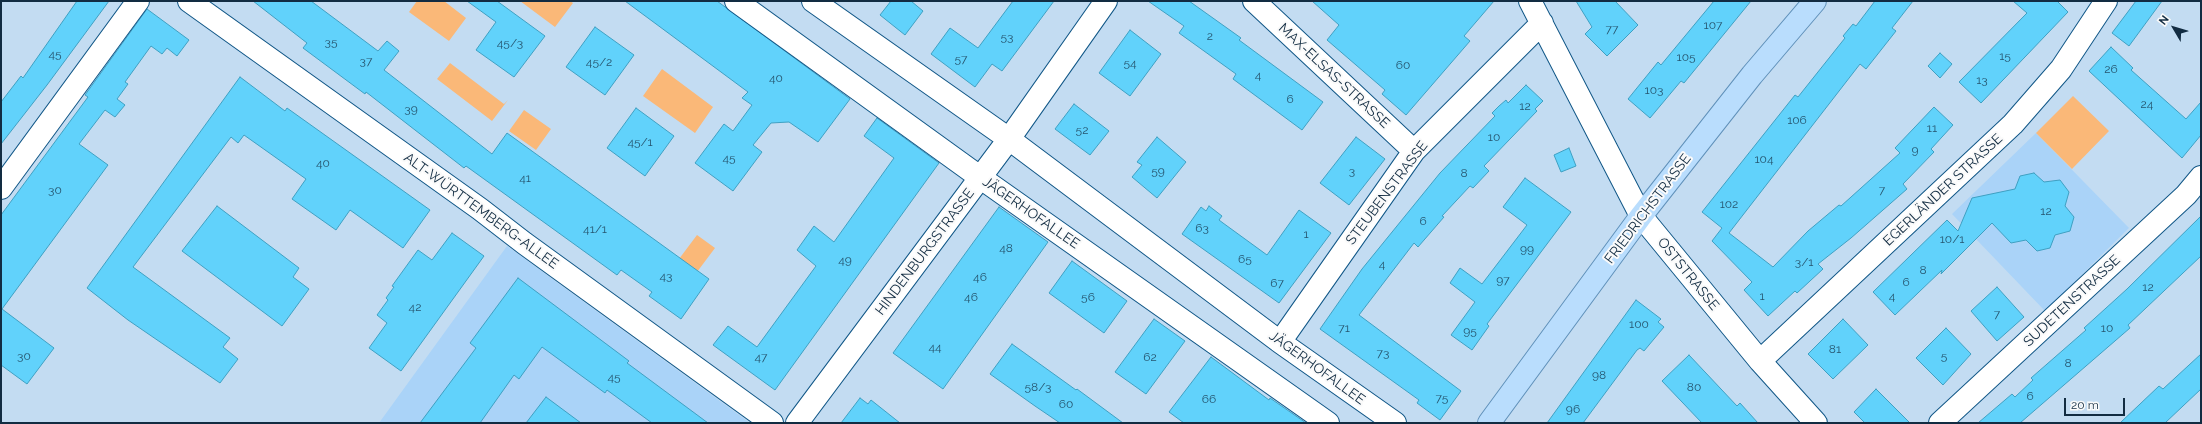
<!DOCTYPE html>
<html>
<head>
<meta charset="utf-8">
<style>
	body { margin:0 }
	#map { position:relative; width:2202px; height:424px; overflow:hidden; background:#c3dcf2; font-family:Raleway,sans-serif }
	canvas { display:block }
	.frame { position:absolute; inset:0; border:2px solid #122c42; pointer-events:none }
	.north { position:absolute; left:2154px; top:8px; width:40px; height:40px; -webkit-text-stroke:3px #fafafa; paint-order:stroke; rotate:308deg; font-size:11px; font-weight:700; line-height:16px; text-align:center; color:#122c42 }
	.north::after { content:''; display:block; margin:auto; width:14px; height:18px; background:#122c42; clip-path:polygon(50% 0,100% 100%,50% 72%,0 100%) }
	.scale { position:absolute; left:2064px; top:398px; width:61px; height:18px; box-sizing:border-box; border:2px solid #122c42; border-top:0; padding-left:5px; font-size:12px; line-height:14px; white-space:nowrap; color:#122c42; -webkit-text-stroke:3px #fafafa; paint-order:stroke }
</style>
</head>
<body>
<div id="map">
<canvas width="2202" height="424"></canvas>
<div class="frame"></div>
<div class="north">N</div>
<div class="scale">20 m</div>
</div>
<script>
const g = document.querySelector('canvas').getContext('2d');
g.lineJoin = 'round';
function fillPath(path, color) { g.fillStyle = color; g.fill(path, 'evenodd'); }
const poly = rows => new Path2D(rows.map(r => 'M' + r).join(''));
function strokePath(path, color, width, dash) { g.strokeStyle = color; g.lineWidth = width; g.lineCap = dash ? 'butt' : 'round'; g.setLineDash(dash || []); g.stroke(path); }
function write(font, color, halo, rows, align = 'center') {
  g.font = font + ' Raleway,sans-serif'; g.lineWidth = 4; g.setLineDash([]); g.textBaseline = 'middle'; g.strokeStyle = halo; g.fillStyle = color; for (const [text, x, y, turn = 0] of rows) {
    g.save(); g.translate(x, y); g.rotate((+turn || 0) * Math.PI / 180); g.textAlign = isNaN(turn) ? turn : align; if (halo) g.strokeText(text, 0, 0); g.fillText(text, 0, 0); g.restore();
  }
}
fillPath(poly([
	[2036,133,2129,228,2045,311,1952,214],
	[507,246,750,423,379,423]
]), '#aad3f8');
fillPath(poly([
	[417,1,444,1,466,18,449,41,409,12],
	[520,1,570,1,573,3,555,27],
	[450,63,504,104,508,100,492,121,437,79],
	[662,69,713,107,695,133,643,96],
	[2073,96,2109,131,2072,169,2036,133],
	[524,110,551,129,536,150,509,131],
	[697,235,715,248,697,272,679,259]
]), '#fab878');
const building = poly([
	[77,1,109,1,47,85,1,144,1,102,21,76,23,78,77,1],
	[253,1,311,1,378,51,387,41,399,51,384,70,492,154,507,133,709,279,681,319,649,296,652,292,621,270,617,275,466,166,464,168,366,92,365,94,303,48,307,43,253,1],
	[467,1,497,1,545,36,514,77,476,50,496,22,467,1],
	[625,1,717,1,850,99,818,142,789,122,771,123,753,145,762,152,733,191,695,163,724,124,733,131,752,105,742,98,748,92,625,1],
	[891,1,911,1,923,11,905,35,880,15,891,1],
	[1013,1,1054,1,1002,71,992,64,975,87,931,54,950,28,978,48,1013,1],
	[1148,1,1189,1,1241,38,1239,40,1323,102,1302,130,1233,79,1236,74,1179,33,1184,26,1148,1],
	[1312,1,1494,1,1464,36,1470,41,1406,115,1382,94,1385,90,1327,40,1339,25,1312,1],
	[1576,1,1615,1,1638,25,1607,56,1585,34,1592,27,1576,1],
	[1714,1,1751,1,1684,83,1681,81,1650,118,1628,99,1658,62,1661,65,1714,1],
	[1875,1,1913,1,1892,28,1896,31,1866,69,1860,64,1729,233,1773,267,1808,231,1839,205,1841,206,1900,153,1895,148,1934,107,1953,125,1931,149,1934,152,1903,184,1907,189,1851,238,1818,264,1823,269,1797,293,1795,291,1768,316,1744,290,1752,282,1712,241,1722,228,1702,212,1795,95,1798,97,1845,38,1843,36,1853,24,1856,26,1875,1],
	[2013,1,2057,1,2068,12,1981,103,1959,82,2027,13,2013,1],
	[2136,1,2162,1,2129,46,2112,33,2136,1],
	[147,9,189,40,177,56,167,48,162,54,151,46,125,82,128,84,117,99,125,105,115,117,105,110,79,144,108,165,2,309,54,348,27,384,1,365,1,215,88,97,85,95,147,9],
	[595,27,634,55,605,95,566,67,595,27],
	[1130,30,1161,54,1130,96,1099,73,1130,30],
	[2111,47,2133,68,2131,70,2186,119,2201,102,2201,135,2182,158,2089,71,2111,47],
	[1940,53,1952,64,1940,78,1928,66,1940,53],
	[240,77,285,111,287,108,430,210,403,248,350,210,336,230,292,199,306,179,244,135,238,143,231,137,133,267,230,338,223,347,238,359,220,383,128,320,87,288,240,77],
	[1526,85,1543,101,1535,109,1537,111,1484,166,1489,171,1473,188,1470,186,1442,216,1444,217,1418,247,1414,243,1359,315,1461,391,1440,420,1417,403,1419,400,1320,329,1362,269,1440,173,1495,116,1492,113,1499,106,1506,100,1508,103,1526,85],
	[1074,104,1109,131,1090,155,1055,129,1074,104],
	[636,108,674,136,645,176,607,148,636,108],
	[877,118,939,163,775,390,713,345,728,326,757,347,816,266,797,250,814,226,834,242,894,158,864,136,877,118],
	[1157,137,1186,162,1157,198,1132,177,1142,165,1137,162,1157,137],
	[1356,137,1385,159,1349,205,1320,183,1356,137],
	[1569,148,1576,166,1561,172,1554,155,1569,148],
	[2034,173,2044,182,2060,180,2069,192,2065,206,2074,217,2070,231,2055,235,2050,248,2037,251,2026,240,2011,243,1992,223,1941,274,1942,270,1895,315,1873,292,1947,220,1958,231,1972,198,2015,189,2020,176,2034,173],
	[1525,178,1571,212,1487,324,1489,326,1472,350,1451,335,1475,302,1450,283,1460,268,1482,284,1527,225,1503,207,1525,178],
	[217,206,299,268,293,277,309,289,282,326,182,251,217,206],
	[1209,206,1222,216,1219,220,1223,223,1267,255,1299,210,1331,233,1279,303,1182,234,1201,207,1206,211,1209,206],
	[999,207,1048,242,943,389,893,353,999,207],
	[2201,216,2201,256,2128,325,2130,328,2020,423,1978,423,2012,394,2015,397,2033,380,2031,378,2086,330,2084,328,2127,289,2201,216],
	[452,233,484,256,401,371,369,348,387,323,377,315,388,300,386,298,394,287,392,286,418,250,432,260,452,233],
	[1072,261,1127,301,1104,333,1049,293,1072,261],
	[518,278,629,361,627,363,708,423,652,423,607,390,605,393,542,347,519,379,514,375,480,423,420,423,476,348,470,343,518,278],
	[1997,287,2024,317,1997,341,1971,311,1997,287],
	[1636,300,1661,319,1658,322,1664,327,1644,351,1640,348,1637,350,1583,423,1547,423,1636,300],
	[1154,319,1185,341,1146,394,1115,372,1154,319],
	[1843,319,1868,345,1833,379,1808,354,1843,319],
	[1946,328,1971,354,1943,385,1916,358,1946,328],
	[1012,344,1076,390,1077,389,1123,423,1060,423,1035,406,990,374,1012,344],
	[2201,354,2201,389,2165,423,2120,423,2159,386,2163,389,2201,354],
	[1689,355,1737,406,1740,403,1758,423,1702,423,1662,381,1689,355],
	[1211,357,1269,400,1270,398,1306,423,1184,423,1169,412,1211,357],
	[1876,389,1910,423,1865,423,1854,412,1876,389],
	[546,397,581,423,526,423,546,397],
	[860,398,868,404,871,400,900,423,841,423,860,398]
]);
fillPath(building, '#61d2fb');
strokePath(building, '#3fa0c2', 1);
const minor = poly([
	[189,1,480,209,524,243,772,423],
	[736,1,981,178,1328,423],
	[813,1,1009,139,1280,342,1395,423],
	[1254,1,1414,151],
	[1530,1,1641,216,1760,361,1816,423],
	[1,188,138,1],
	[1280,342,1414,151,1542,23],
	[1760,361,2013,124,2061,69,2106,1],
	[797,423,1009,139,1106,1],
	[1940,423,2186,195,2201,177]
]);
const major = poly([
	[1489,423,1641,216,1752,75,1815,1]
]);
strokePath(minor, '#115787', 24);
strokePath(major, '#6091ba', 24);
strokePath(minor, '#fff', 22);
strokePath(major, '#b9ddfd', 22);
write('12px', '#265670', null, [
	["107",1713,25],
	["77",1612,29],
	["2",1210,36],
	["53",1007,37],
	["35",331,42],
	["45/3",510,43],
	["45",55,54],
	["15",2005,56],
	["105",1686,57],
	["57",961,59],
	["37",366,61],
	["45/2",599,62],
	["54",1130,63],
	["60",1403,65],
	["26",2111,69],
	["4",1258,75],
	["40",776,78],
	["13",1982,80],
	["103",1654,90],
	["6",1290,99],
	["24",2147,104],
	["12",1525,106],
	["39",411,109],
	["106",1797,120],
	["11",1932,128],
	["52",1082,130],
	["10",1494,137],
	["45/1",640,142],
	["9",1915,150],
	["45",729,158],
	["104",1764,159],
	["40",323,163],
	["59",1158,171],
	["3",1352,171],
	["8",1464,173],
	["41",525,178],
	["30",55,190],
	["7",1882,190],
	["102",1729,204],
	["12",2046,211],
	["6",1423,221],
	["63",1202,228],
	["41/1",595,229],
	["1",1306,234],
	["10/1",1952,239],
	["48",1006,248],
	["99",1527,249],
	["65",1245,259],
	["49",845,260],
	["3/1",1804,262],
	["4",1382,264],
	["8",1923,270],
	["43",666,276],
	["46",980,277],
	["97",1503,280],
	["6",1906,282],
	["67",1277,283],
	["12",2148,287],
	["1",1762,296],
	["4",1892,296],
	["46",971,297],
	["56",1088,297],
	["42",415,307],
	["7",1997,314],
	["100",1639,324],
	["71",1344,328],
	["10",2107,328],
	["95",1470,331],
	["44",935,347],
	["81",1835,349],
	["73",1383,353],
	["30",24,356],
	["5",1944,356],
	["47",761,357],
	["62",1150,357],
	["8",2068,363],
	["98",1599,375],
	["45",614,377],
	["58/3",1038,387],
	["80",1694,387],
	["6",2030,396],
	["75",1442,398],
	["66",1209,399],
	["60",1066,404],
	["96",1573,409]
]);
write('14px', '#122c42', '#fafafa', [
	["MAX-ELSAS-STRASSE",1334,76,43],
	["EGERLÄNDER STRASSE",1943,190,-43],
	["STEUBENSTRASSE",1387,193,-53],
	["FRIEDRICHSTRASSE",1648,209,-53],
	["ALT-WÜRTTEMBERG-ALLEE",481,211,36],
	["JÄGERHOFALLEE",1031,213,35],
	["HINDENBURGSTRASSE",925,252,-53],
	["OSTSTRASSE",1688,274,51],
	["SUDETENSTRASSE",2072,301,-43],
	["JÄGERHOFALLEE",1317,368,36]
]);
</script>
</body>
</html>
